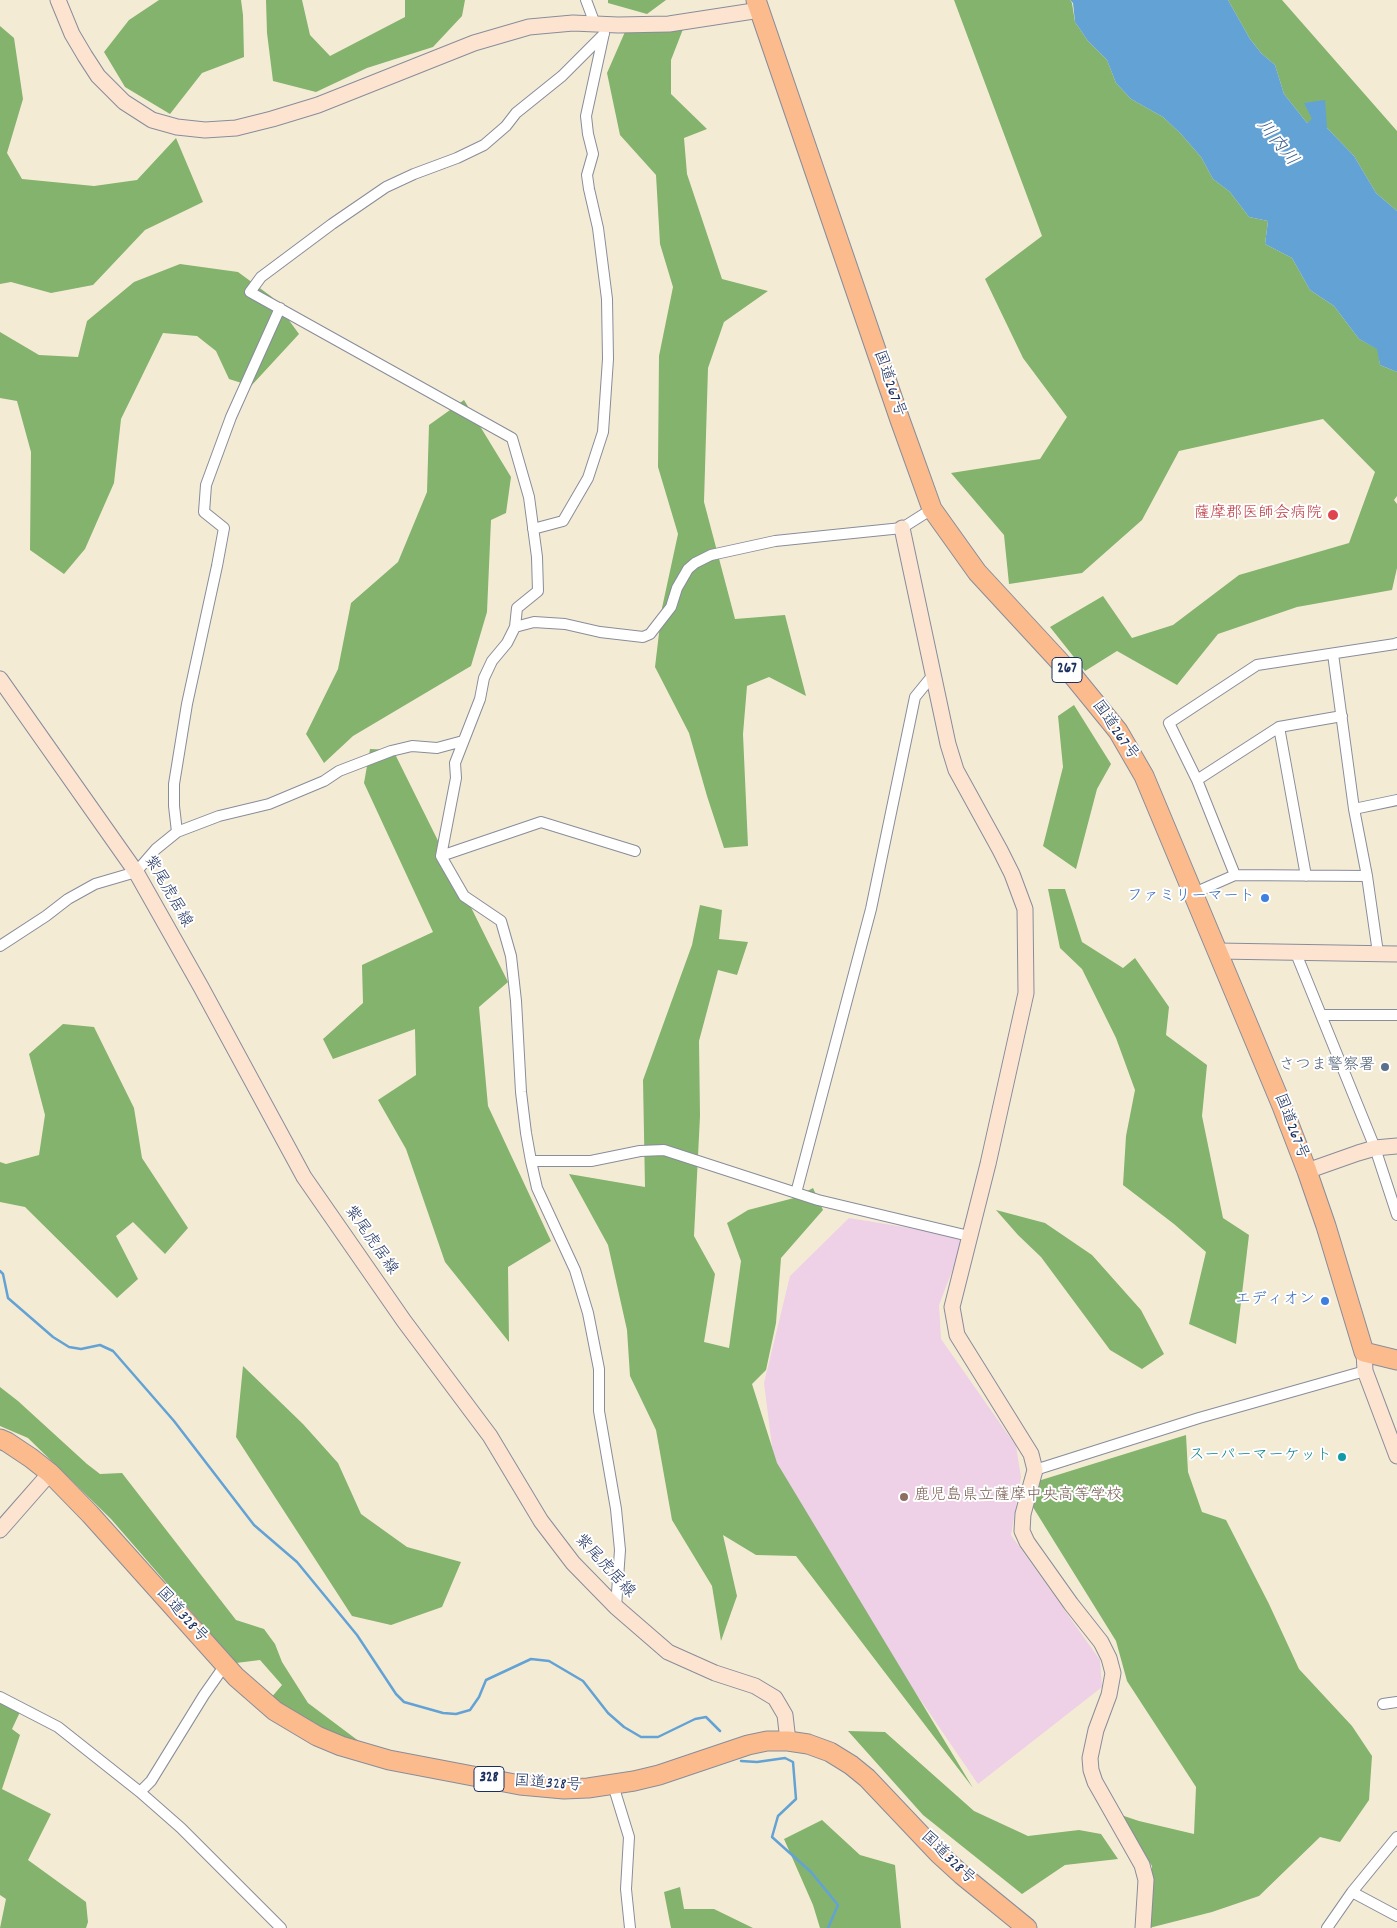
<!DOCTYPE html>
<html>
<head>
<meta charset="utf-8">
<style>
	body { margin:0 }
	canvas { display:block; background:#f4ebd5 }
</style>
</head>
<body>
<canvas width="1397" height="1928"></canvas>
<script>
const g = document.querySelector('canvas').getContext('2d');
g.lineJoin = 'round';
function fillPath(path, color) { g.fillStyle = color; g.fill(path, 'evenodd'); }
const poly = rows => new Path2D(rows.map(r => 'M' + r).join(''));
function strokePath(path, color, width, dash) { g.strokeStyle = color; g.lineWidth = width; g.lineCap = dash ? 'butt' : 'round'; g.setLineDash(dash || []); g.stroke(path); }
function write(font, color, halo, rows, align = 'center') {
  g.font = font + ' Dekko,"Klee One",sans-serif'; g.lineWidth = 4; g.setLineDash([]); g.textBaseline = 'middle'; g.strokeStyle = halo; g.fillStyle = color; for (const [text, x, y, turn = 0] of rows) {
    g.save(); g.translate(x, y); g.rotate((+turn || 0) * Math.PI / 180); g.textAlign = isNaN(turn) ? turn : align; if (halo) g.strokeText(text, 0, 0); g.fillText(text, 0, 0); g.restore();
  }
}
fillPath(poly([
	[849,1218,965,1237,939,1305,941,1339,1016,1446,1021,1477,1011,1535,1100,1660,1102,1687,978,1784,857,1607,775,1470,764,1383,790,1276]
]), '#eed0e7');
fillPath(poly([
	[159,0,241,0,243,15,244,57,202,73,170,114,125,87,104,52,129,20],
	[266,0,302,0,310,35,330,56,405,17,405,0,465,0,462,16,433,47,367,68,316,92,273,81,267,33],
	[608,0,666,0,647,14,608,3],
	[954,0,1070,0,1072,3,1075,22,1088,41,1107,60,1116,83,1131,99,1163,117,1181,134,1201,157,1213,179,1230,192,1249,217,1268,221,1265,244,1292,258,1310,290,1334,306,1359,339,1378,349,1380,365,1397,372,1397,496,1394,500,1397,504,1397,568,1392,590,1297,607,1218,634,1177,685,1117,651,1085,671,1050,627,1103,596,1132,638,1173,625,1239,575,1349,543,1375,472,1323,419,1179,451,1142,520,1082,573,1009,584,1004,535,951,473,1040,459,1067,417,1023,358,985,279,1042,236],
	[1228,0,1282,0,1397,131,1397,211,1376,193,1354,156,1327,128,1312,120,1307,123,1284,94,1275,65,1261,53,1250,39],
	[685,24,671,60,671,94,707,129,684,138,687,174,722,279,768,291,724,322,708,368,704,502,735,619,785,615,806,696,769,677,747,686,743,734,748,846,724,848,707,796,689,733,655,667,662,608,678,534,658,467,659,356,673,287,660,244,656,175,620,135,607,73,628,25],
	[0,26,14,38,23,99,7,153,22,179,94,186,137,180,176,138,203,202,145,230,93,285,51,293,11,282,0,284],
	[180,264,238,272,272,297,299,334,251,386,229,379,216,351,197,336,163,333,121,419,114,483,85,549,64,574,30,550,31,452,17,401,0,398,0,332,39,355,78,357,87,321,134,282],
	[464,400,511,477,506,513,491,520,487,612,471,666,353,736,324,763,306,734,338,669,351,603,398,562,427,492,429,425],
	[1074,705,1111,764,1097,789,1076,869,1043,846,1063,767,1058,716],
	[370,749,393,750,508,982,479,1007,488,1106,551,1241,508,1267,509,1342,445,1262,406,1149,378,1100,416,1075,415,1029,333,1059,323,1039,363,1003,362,965,433,932,364,783],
	[1048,889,1065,889,1082,942,1123,968,1135,958,1169,1007,1166,1035,1207,1065,1202,1116,1223,1218,1249,1235,1236,1344,1189,1324,1206,1252,1174,1224,1123,1185,1126,1136,1135,1090,1116,1038,1082,969,1060,948],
	[700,905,722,910,719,939,748,942,737,975,718,970,699,1041,700,1116,694,1236,715,1274,704,1342,729,1348,741,1261,727,1223,748,1210,794,1198,813,1188,823,1210,781,1258,776,1323,766,1370,752,1384,777,1463,973,1788,796,1556,756,1555,723,1535,737,1596,721,1641,712,1586,672,1520,656,1430,630,1376,627,1330,608,1245,569,1174,645,1187,643,1080,692,945],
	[63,1024,94,1027,134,1108,142,1158,188,1228,165,1254,133,1222,116,1236,138,1279,117,1298,25,1207,0,1202,0,1162,6,1164,39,1155,45,1115,29,1054],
	[996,1210,1045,1223,1092,1255,1141,1310,1164,1354,1142,1369,1110,1350,1041,1257,1018,1235],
	[243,1366,303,1424,338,1463,361,1514,407,1547,461,1562,442,1607,391,1625,352,1616,236,1437],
	[0,1387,18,1401,87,1464,100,1474,122,1473,236,1620,264,1629,275,1644,282,1662,308,1703,360,1742,329,1735,270,1699,282,1685,260,1660,236,1663,111,1519,28,1438,0,1426],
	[1186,1435,1188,1472,1202,1512,1226,1520,1269,1604,1299,1669,1352,1726,1372,1756,1369,1800,1340,1842,1320,1837,1259,1896,1212,1912,1149,1928,1152,1866,1118,1814,1139,1821,1194,1834,1196,1787,1127,1681,1116,1641,1031,1504,1038,1481],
	[0,1703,20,1712,12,1729,20,1735,2,1789,51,1814,28,1860,86,1902,88,1922,86,1928,0,1928,6,1899,0,1895],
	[848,1731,885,1732,974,1811,1028,1836,1079,1830,1101,1834,1118,1859,1065,1865,1022,1894,923,1815],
	[822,1820,860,1855,895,1865,901,1928,820,1928,813,1905,784,1839],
	[680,1887,684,1909,714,1909,753,1928,671,1928,664,1892]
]), '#83b36d');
fillPath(poly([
	[1070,0,1228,0,1250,39,1261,53,1275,65,1284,94,1307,123,1312,119,1304,103,1325,100,1327,128,1354,156,1376,193,1397,211,1397,372,1380,365,1377,349,1359,339,1334,306,1310,290,1292,258,1265,244,1268,221,1249,217,1230,192,1213,179,1201,157,1181,134,1163,117,1131,99,1116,83,1107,60,1088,41,1075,22,1073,3]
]), '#63a2d5');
strokePath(poly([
	[0,1271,3,1274,8,1298,53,1337,69,1347,81,1349,100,1345,113,1351,174,1421,254,1525,297,1562,357,1635,396,1694,404,1702,443,1713,456,1714,470,1710,479,1697,486,1680,531,1659,549,1661,583,1681,608,1713,624,1727,641,1737,658,1737,695,1719,706,1717,720,1731],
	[741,1761,757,1762,785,1758,793,1762,796,1799,778,1816,772,1837,811,1872,838,1905,828,1928]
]), '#63a2d5', 2.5);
const street = poly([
	[586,0,595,24],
	[533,529,563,521,588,478,603,432,608,359,607,299,598,228,589,189,587,175,593,154,588,134,586,116,604,33],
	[515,627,517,608,538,591,537,557,529,497,512,438,250,292,261,277,332,224,386,187,414,174,457,158,484,145,506,126,516,113,562,76,604,34],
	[1333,654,1354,809,1367,876,1378,953],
	[1279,727,1306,876],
	[1197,780,1279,727,1342,716],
	[1354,809,1397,800],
	[177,832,174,806,174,784,187,704,217,566,224,528,204,512,206,485,231,417,280,308],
	[441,856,541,822,635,851],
	[1235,875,1197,780,1169,723,1257,665,1395,644,1397,643],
	[1194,893,1235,875,1367,876],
	[0,946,46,916,68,899,95,884,136,872,156,849,177,832,219,816,269,804,324,781,339,771,391,751,412,746,437,748,463,741],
	[1295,951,1375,1148,1397,1215],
	[1321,1015,1397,1015],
	[531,1161,591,1161,640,1151,664,1150,818,1200,969,1236],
	[796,1193,871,909,915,697,933,675],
	[1035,1470,1199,1418,1365,1371],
	[616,1607,620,1550,616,1509,599,1411,599,1369,588,1313,575,1270,537,1188,531,1161,526,1133,521,1092,516,1001,511,956,501,921,464,896,441,856,456,778,455,763,480,699,484,678,492,661,507,643,515,627,534,622,565,624,600,632,643,637,650,634,671,607,677,588,688,569,695,563,711,555,775,541,902,528,932,509],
	[0,1697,58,1727,140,1792,181,1828,281,1928],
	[1383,1704,1397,1702],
	[613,1785,629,1837,626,1889,630,1928],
	[140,1792,151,1781,204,1695,225,1665],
	[1352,1892,1397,1916],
	[1327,1928,1352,1892,1397,1837]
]);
const secondary = poly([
	[58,0,72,34,85,56,98,76,124,102,152,120,177,127,205,130,236,128,272,119,318,105,474,43,529,27,573,23,618,25,669,24,760,10],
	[902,528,948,744,956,770,1000,850,1012,874,1025,909,1026,993,988,1164,952,1307,957,1335,1031,1454,1035,1470,1023,1514,1022,1531,1027,1542,1071,1604,1101,1642,1109,1658,1113,1673,1109,1695,1096,1730,1090,1758,1091,1770,1095,1782,1142,1865,1146,1880,1143,1928],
	[0,679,136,872,201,987,304,1177,404,1321,490,1436,541,1521,573,1563,616,1607,668,1652,715,1673,755,1686,775,1698,785,1715,788,1741],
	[1218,951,1397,954],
	[1307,1171,1358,1153,1375,1148,1397,1146],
	[1364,1352,1365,1371,1397,1456],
	[0,1530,50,1473]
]);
const highway = poly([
	[756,0,900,420,932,509,977,572,1074,677,1118,731,1144,776,1282,1106,1307,1171,1326,1226,1364,1352,1397,1360],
	[0,1439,7,1442,31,1458,50,1473,90,1514,236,1677,275,1711,317,1736,341,1746,389,1760,520,1785,564,1789,588,1788,634,1781,659,1775,748,1745,767,1741,788,1741,808,1744,830,1752,851,1765,867,1778,939,1854,962,1875,1027,1928]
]);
strokePath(street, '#888d9a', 12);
strokePath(secondary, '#888d9a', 17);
strokePath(highway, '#888d9a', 21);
strokePath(street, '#fff', 10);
strokePath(secondary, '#fde4d1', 15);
strokePath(highway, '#fbbb8d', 19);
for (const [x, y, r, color] of [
	[1333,515,6,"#e0444e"],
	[1265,898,5,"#3f7fe0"],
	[1385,1067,5,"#5c6f8a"],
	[1325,1301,5,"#3f7fe0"],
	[1342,1457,5,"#0f9aa8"],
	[904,1497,5,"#8d6e63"]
]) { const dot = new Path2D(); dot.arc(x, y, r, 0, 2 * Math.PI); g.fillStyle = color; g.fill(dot); strokePath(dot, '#fff', 2); }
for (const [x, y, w] of [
	[1067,670,30],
	[489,1779,30]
]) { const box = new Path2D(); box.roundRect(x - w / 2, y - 12.5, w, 25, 4); g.fillStyle = '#fff'; g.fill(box); strokePath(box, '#1b2f5e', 1); }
write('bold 15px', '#1b2f5e', null, [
	["267",1067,670],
	["328",489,1779]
]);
write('16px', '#1b2f5e', '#fff', [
	["国道267号",888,384,71],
	["国道267号",1114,731,55],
	["紫尾虎居線",167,892,60],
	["国道267号",1290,1127,69],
	["紫尾虎居線",370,1241,55],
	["紫尾虎居線",604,1567,47],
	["国道328号",181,1616,48],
	["国道328号",548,1785,4],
	["国道328号",947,1859,44]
]);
write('16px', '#be3a42', '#fff', [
	["薩摩郡医師会病院",1322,515]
], 'right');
write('16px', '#366cbe', '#fff', [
	["ファミリーマート",1255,898],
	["エディオン",1315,1301]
], 'right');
write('16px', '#4e5e75', '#fff', [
	["さつま警察署",1375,1067]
], 'right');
write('16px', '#0d838f', '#fff', [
	["スーパーマーケット",1332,1457]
], 'right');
write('16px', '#785e54', '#fff', [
	["鹿児島県立薩摩中央高等学校",914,1497]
], 'left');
write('italic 18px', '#385d8e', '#fff', [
	["川内川",1276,144,51]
]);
</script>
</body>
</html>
